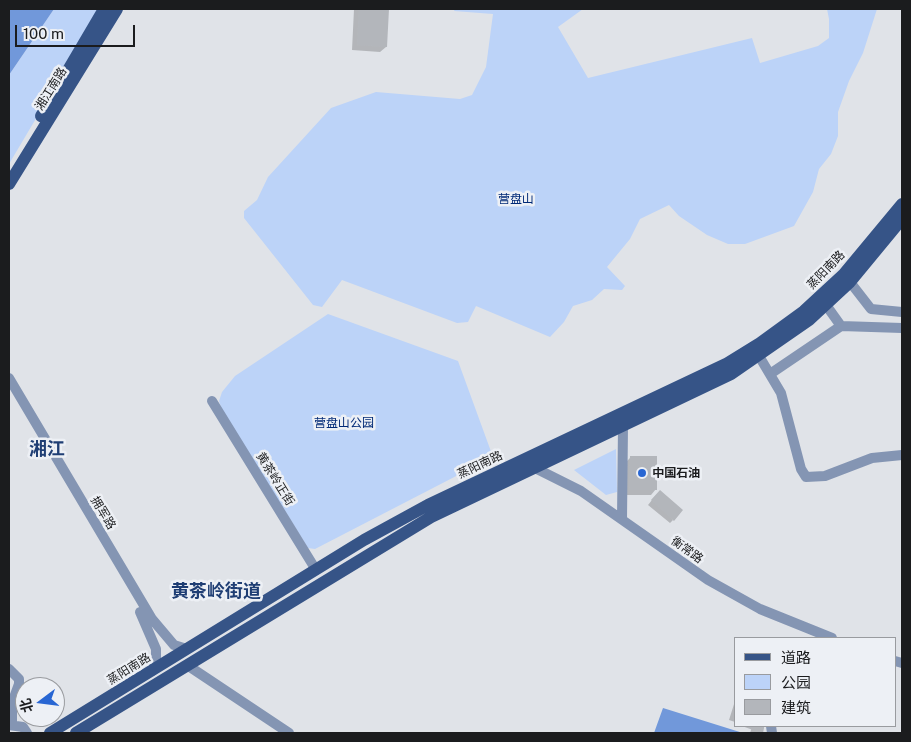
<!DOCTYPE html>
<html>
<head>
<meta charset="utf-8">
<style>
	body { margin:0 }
	#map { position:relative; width:911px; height:742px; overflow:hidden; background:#e0e3e8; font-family:"Public Sans","Noto Sans SC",sans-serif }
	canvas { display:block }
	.frame { position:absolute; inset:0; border:10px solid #1b1c1e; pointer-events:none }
	.legend { position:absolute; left:734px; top:637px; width:162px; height:90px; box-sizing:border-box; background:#edf0f5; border:1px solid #999b9f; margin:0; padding:6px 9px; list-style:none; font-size:15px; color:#1b1c1e }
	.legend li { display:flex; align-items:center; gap:10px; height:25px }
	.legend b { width:25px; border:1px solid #999b9f }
	.north { position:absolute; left:15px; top:677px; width:50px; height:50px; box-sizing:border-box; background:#edf0f5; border:1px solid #999b9f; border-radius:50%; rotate:255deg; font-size:14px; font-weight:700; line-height:20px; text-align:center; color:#1b1c1e }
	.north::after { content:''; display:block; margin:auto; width:18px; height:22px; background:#2866d3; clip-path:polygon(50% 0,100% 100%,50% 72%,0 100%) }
	.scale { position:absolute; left:15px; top:25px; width:120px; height:22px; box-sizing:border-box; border:2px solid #1b1c1e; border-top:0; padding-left:6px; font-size:15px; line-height:18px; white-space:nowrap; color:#1b1c1e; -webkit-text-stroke:4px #edf0f5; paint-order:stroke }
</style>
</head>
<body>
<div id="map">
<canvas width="911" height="742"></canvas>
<div class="frame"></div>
<ul class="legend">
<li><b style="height:6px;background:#365487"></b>道路</li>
<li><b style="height:14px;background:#bcd3f8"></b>公园</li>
<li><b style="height:14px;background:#b3b6bb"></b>建筑</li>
</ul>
<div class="north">北</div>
<div class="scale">100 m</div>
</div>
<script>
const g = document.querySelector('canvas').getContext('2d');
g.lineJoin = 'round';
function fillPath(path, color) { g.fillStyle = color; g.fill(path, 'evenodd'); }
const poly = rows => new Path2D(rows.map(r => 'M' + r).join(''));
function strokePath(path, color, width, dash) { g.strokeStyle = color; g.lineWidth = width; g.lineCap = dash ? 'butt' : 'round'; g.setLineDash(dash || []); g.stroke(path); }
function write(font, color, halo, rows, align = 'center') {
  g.font = font + ' "Public Sans","Noto Sans SC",sans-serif'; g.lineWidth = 5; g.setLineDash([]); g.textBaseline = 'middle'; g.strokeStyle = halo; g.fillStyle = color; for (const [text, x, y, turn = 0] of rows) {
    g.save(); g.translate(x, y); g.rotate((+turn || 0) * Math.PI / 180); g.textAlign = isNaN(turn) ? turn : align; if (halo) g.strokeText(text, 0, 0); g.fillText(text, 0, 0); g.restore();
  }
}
fillPath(poly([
	[54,9,101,9,9,164,9,75],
	[455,9,583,9,558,27,588,78,752,38,760,63,818,46,829,38,829,19,827,9,877,9,863,53,849,81,838,112,838,136,831,154,819,169,813,192,794,226,745,244,728,244,707,235,679,216,669,205,640,219,630,239,607,267,625,286,622,290,604,289,592,300,573,306,564,322,550,337,476,306,468,322,457,323,342,280,322,307,313,305,244,218,244,211,257,200,268,177,331,108,376,92,460,99,472,95,486,67,493,14,454,11],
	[328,314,458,361,493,457,315,549,308,548,222,410,219,401,222,392,235,376],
	[616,449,617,492,606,495,574,470]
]), '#bcd3f8');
fillPath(poly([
	[9,9,54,9,9,75],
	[663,708,743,733,654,733]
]), '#7198da');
fillPath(poly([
	[354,9,388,9,386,47,380,52,352,50],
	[630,458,656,489,651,495,624,495,625,463],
	[656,495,673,520,670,523,648,505],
	[735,701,735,722,729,720],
	[749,726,764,726,762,733,750,733,752,727]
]), '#0003');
fillPath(poly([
	[359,9,389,9,387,47,357,45],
	[630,456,657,456,657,490,629,490],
	[660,490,683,510,674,521,651,500],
	[742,726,764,726,764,728,763,733,761,733]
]), '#b3b6bb');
strokePath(poly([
	[850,282,871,309,902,312],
	[826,305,841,326,902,328],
	[759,356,781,393,801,469,806,477,825,476,872,458,902,455],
	[770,374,841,326],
	[9,378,152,619,174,645,187,649],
	[212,401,316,570],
	[535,468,581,491,708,580,760,609,832,638],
	[622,519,623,426],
	[140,612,156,649,156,660,152,671],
	[895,661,902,663],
	[187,665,289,733],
	[9,669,19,679,19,684,12,703,12,725],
	[9,725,23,727,27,733],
	[771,726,772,733]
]), '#8495b3', 10);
strokePath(poly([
	[41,116,104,9],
	[9,184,117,9],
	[50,733,364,540,428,505,726,364,760,343,804,311,843,275,902,204],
	[76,733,431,517,731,374,809,320,850,282,902,219]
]), '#365487', 12);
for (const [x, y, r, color] of [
	[642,473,5,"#2866d3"]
]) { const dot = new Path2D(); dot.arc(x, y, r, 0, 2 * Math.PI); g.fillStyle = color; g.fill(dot); strokePath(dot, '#edf0f5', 2); }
write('12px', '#1b1c1e', '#edf0f5', [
	["湘江南路",51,89,-58],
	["蒸阳南路",826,270,-46],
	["蒸阳南路",480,465,-25],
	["黄茶岭正街",275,479,58],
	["拥军路",103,513,59],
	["衡常路",687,550,36],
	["蒸阳南路",129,669,-32]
]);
write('12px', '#002976', '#edf0f5', [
	["营盘山",516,199],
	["营盘山公园",344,423]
]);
write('bold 12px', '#1b1c1e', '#edf0f5', [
	["中国石油",652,473]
], 'left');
write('bold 18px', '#1f3e74', '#edf0f5', [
	["湘江",47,449],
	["黄茶岭街道",216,591]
]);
</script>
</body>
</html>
